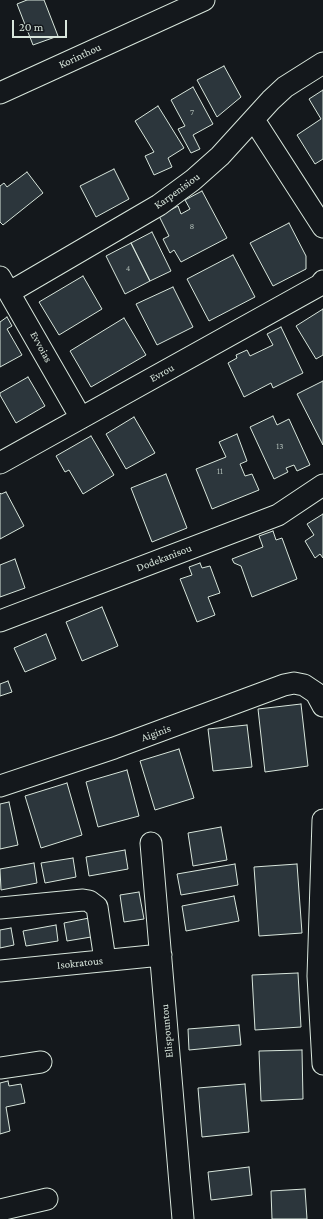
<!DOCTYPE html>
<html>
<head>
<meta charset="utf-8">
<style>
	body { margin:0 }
	#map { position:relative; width:323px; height:1219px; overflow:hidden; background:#14181c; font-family:"Crimson Pro",serif }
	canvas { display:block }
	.scale { position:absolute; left:12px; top:20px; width:55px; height:18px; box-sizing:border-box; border:2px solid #d8e6dc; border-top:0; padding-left:5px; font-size:12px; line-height:14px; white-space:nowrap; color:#d8e6dc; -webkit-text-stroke:3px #14181c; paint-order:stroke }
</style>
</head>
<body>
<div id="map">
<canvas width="323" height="1219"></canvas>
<div class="scale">20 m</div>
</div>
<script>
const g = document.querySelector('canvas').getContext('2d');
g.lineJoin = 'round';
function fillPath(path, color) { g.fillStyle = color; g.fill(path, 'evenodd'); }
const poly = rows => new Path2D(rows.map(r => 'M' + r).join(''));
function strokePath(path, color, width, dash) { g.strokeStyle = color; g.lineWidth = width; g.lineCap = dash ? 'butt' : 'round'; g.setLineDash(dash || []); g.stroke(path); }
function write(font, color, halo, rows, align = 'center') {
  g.font = font + ' "Crimson Pro",serif'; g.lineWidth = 3; g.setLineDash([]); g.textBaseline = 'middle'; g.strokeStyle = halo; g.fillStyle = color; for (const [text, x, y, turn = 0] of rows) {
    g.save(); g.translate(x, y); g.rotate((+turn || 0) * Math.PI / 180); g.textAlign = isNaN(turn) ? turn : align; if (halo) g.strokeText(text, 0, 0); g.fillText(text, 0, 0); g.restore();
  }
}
const building = poly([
	[27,0,44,0,58,36,33,45,17,4,27,0],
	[224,66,241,97,217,117,197,80,224,66],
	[193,87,213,124,193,135,200,149,191,153,178,129,185,126,171,100,193,87],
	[323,90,323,159,315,164,297,135,321,119,309,99,323,90],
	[158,106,184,148,168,158,172,167,154,175,145,156,154,152,135,121,158,106],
	[114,169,129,199,96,217,80,186,114,169],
	[27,172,43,193,3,225,0,222,0,186,4,183,7,187,27,172],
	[202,191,227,238,181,262,174,250,170,253,163,239,169,236,159,216,178,206,181,214,190,209,185,200,202,191],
	[289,223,306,256,306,269,273,286,250,243,289,223],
	[152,232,171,271,150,281,131,243,152,232],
	[131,243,150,281,125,294,106,256,131,243],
	[233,255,255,297,209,321,187,279,233,255],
	[83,276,102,309,59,335,39,302,83,276],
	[173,287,193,327,157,345,136,304,173,287],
	[323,309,323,355,316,359,296,326,323,309],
	[7,317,12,326,7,329,22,355,0,367,0,322,7,317],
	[124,318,146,355,91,387,70,351,124,318],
	[281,327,303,373,273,388,271,383,244,397,228,363,237,358,236,355,247,350,250,356,273,345,267,334,281,327],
	[28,377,45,406,16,423,0,395,0,393,28,377],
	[323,381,323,445,297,394,323,381],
	[273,416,277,425,289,419,310,465,297,471,294,465,286,468,288,472,274,479,250,427,273,416],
	[134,417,155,453,126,469,106,434,134,417],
	[237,434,247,461,240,464,245,476,252,474,259,490,212,509,196,469,226,457,219,442,237,434],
	[91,436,114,475,83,494,69,470,65,472,56,456,91,436],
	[166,474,187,528,152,542,131,488,166,474],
	[6,492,24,526,0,539,0,493,1,494,6,492],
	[323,514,323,558,320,554,315,558,305,541,314,535,307,524,323,514],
	[273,531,276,540,282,538,297,579,252,597,241,566,234,563,232,559,263,547,259,536,273,531],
	[15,559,25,588,0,597,0,565,15,559],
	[200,563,202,568,210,566,220,593,208,597,215,615,197,622,180,579,192,575,189,567,200,563],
	[102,607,118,646,82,661,66,622,102,607],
	[46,634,56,659,25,672,14,648,46,634],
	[8,681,12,692,0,696,0,684,8,681],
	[301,704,308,766,265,772,258,709,301,704],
	[247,725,252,767,213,771,208,729,247,725],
	[179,749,194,798,155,810,140,761,179,749],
	[127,770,139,816,98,827,86,782,127,770],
	[67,783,82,835,41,848,25,796,67,783],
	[9,802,18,845,0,849,0,804,9,802],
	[221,827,227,860,193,866,188,833,221,827],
	[125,850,128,869,89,876,86,857,125,850],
	[73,858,76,877,45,883,41,863,73,858],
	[34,863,37,883,1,890,0,869,34,863],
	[235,864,238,885,181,895,177,874,235,864],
	[297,864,302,933,259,936,254,867,297,864],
	[139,892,144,919,124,922,120,895,139,892],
	[234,896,239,921,186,931,182,906,234,896],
	[94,917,97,936,67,941,64,923,94,917],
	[56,925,58,941,26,946,23,931,56,925],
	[11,928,14,945,0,948,0,930,11,928],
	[298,973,301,1027,255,1030,252,975,298,973],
	[239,1025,241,1045,189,1050,188,1029,239,1025],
	[302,1050,303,1099,261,1101,259,1051,302,1050],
	[8,1081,9,1086,21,1084,25,1103,6,1107,10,1131,0,1134,0,1083,8,1081],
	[245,1084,249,1132,202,1137,198,1088,245,1084],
	[249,1167,252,1195,211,1200,208,1172,249,1167],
	[305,1189,307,1219,272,1219,271,1191,305,1189]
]);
fillPath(building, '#2c363c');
strokePath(building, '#d8e6dc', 1);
const minor = poly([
	[0,93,204,0],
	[254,120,323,227],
	[0,277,81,418],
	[10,292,159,205,193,180,220,156,271,100,285,87,323,63],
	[0,463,320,285,323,281],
	[0,621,278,515,323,485],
	[0,786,114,748,284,685,294,683,304,685,316,693,323,706],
	[323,820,318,976,323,1064],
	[151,843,183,1219],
	[0,908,83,900,89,901,97,907,105,960],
	[0,971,161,955],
	[0,1068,41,1062],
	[0,1210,47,1199]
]);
strokePath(minor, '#d8e6dc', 23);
strokePath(minor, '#14181c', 21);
write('9px', '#adbab4', null, [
	["7",192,112],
	["8",192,226],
	["4",128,268],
	["13",280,446],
	["11",220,471]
]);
write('11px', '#d8e6dc', '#14181c', [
	["Korinthou",80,56,-25],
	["Karpenisiou",177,191,-36],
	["Evvoias",41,347,61],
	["Evrou",162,373,-29],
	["Dodekanisou",164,558,-21],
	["Aiginis",156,733,-20],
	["Isokratous",80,963,-6],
	["Elispountou",167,1031,-95]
]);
</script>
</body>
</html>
